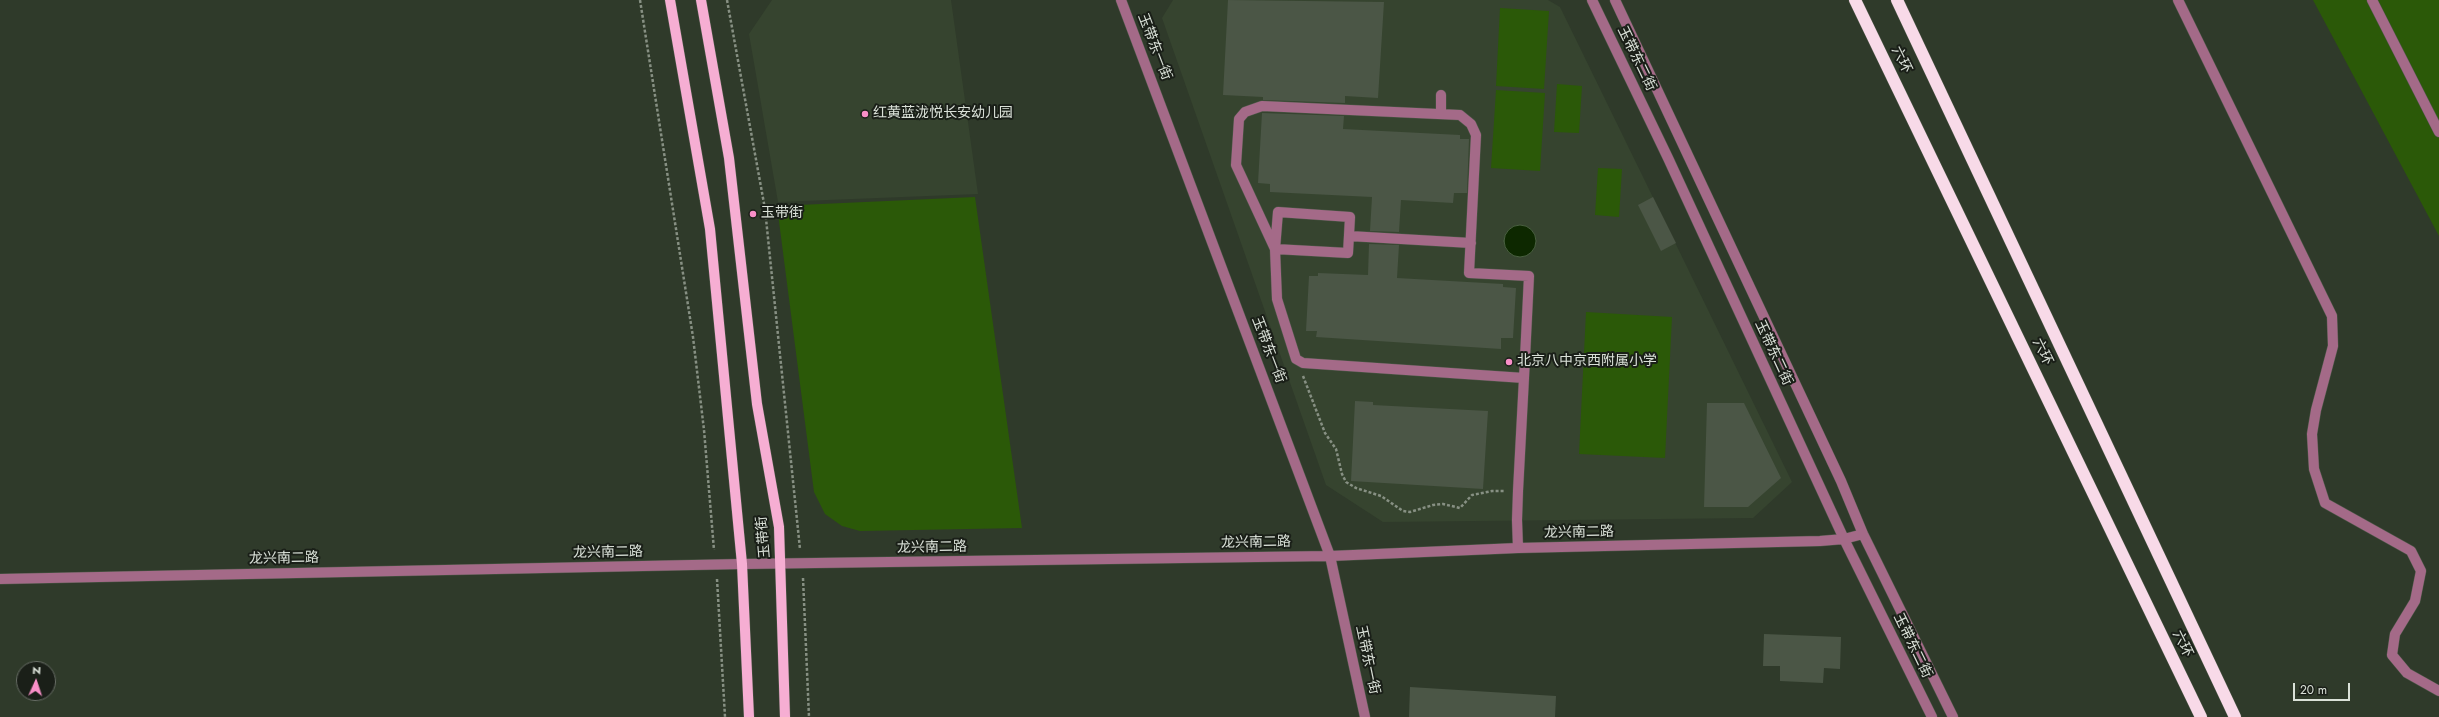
<!DOCTYPE html>
<html>
<head>
<meta charset="utf-8">
<style>
	body { margin:0 }
	#map { position:relative; width:2439px; height:717px; overflow:hidden; background:#2f3a2a; font-family:Jost,sans-serif }
	canvas { display:block }
	.north { position:absolute; left:16px; top:661px; width:40px; height:40px; box-sizing:border-box; background:#1a1f18; border:1px solid #676d65; border-radius:50%; rotate:3deg; font-size:11px; font-weight:700; line-height:16px; text-align:center; color:#dae1d8 }
	.north::after { content:''; display:block; margin:auto; width:14px; height:18px; background:#f98fc8; clip-path:polygon(50% 0,100% 100%,50% 72%,0 100%) }
	.scale { position:absolute; left:2293px; top:683px; width:57px; height:18px; box-sizing:border-box; border:2px solid #dae1d8; border-top:0; padding-left:5px; font-size:12px; line-height:14px; white-space:nowrap; color:#dae1d8; -webkit-text-stroke:3px #1a1f18; paint-order:stroke }
</style>
</head>
<body>
<div id="map">
<canvas width="2439" height="717"></canvas>
<div class="north">N</div>
<div class="scale">20 m</div>
</div>
<script>
const g = document.querySelector('canvas').getContext('2d');
g.lineJoin = 'round';
function fillPath(path, color) { g.fillStyle = color; g.fill(path, 'evenodd'); }
const poly = rows => new Path2D(rows.map(r => 'M' + r).join(''));
function strokePath(path, color, width, dash) { g.strokeStyle = color; g.lineWidth = width; g.lineCap = dash ? 'butt' : 'round'; g.setLineDash(dash || []); g.stroke(path); }
function write(font, color, halo, rows, align = 'center') {
  g.font = font + ' Jost,"Noto Sans SC",sans-serif'; g.lineWidth = 4; g.setLineDash([]); g.textBaseline = 'middle'; g.strokeStyle = halo; g.fillStyle = color; for (const [text, x, y, turn = 0] of rows) {
    g.save(); g.translate(x, y); g.rotate((+turn || 0) * Math.PI / 180); g.textAlign = isNaN(turn) ? turn : align; if (halo) g.strokeText(text, 0, 0); g.fillText(text, 0, 0); g.restore();
  }
}
fillPath(poly([
	[772,0,951,0,978,194,778,202,749,34],
	[1173,0,1548,0,1560,7,1792,482,1753,518,1383,522,1326,485,1162,18]
]), '#36442f');
fillPath(poly([
	[2313,0,2439,0,2439,236],
	[1500,8,1549,11,1544,89,1496,86],
	[1557,84,1582,86,1579,133,1554,132],
	[1496,90,1545,93,1540,171,1491,168],
	[1598,168,1622,169,1619,217,1595,215],
	[975,197,1022,528,860,531,842,526,825,514,814,492,777,206],
	[1586,312,1672,317,1665,458,1579,454]
]), '#2b5908');
const water = poly([
	'1504 241a16 16 0 1 1 32 0a16 16 0 1 1-32 0Z'
]);
fillPath(water, '#0d2800');
strokePath(water, '#4a6041', 1);
fillPath(poly([
	[1228,0,1384,2,1378,98,1345,96,1345,103,1263,100,1263,97,1223,95],
	[1262,113,1344,116,1343,129,1460,135,1460,139,1469,139,1467,193,1454,193,1453,203,1401,200,1399,232,1370,231,1372,197,1270,192,1270,184,1258,183],
	[1653,197,1676,243,1661,251,1638,205],
	[1369,244,1399,245,1397,278,1503,284,1503,287,1516,288,1513,338,1501,338,1501,349,1316,337,1317,331,1306,331,1309,276,1318,276,1318,273,1368,275],
	[1355,401,1373,402,1373,405,1488,411,1483,489,1351,481],
	[1707,403,1744,403,1781,478,1748,507,1704,507],
	[1764,634,1841,637,1840,669,1824,668,1823,683,1780,681,1780,666,1763,666],
	[1410,687,1556,696,1555,717,1409,717]
]), '#4b5646');
const minor = poly([
	[1121,0,1330,556,1365,717],
	[1592,0,1668,158,1844,539,1932,717],
	[1615,0,1841,481,1863,534,1953,717],
	[2178,0,2332,316,2333,346,2316,410,2312,434,2314,469,2325,503,2411,551,2421,571,2415,601,2395,634,2392,655,2407,673,2439,691],
	[2372,0,2439,132],
	[1441,114,1441,95],
	[1349,236,1471,243],
	[1518,548,1517,520,1518,491,1524,378,1529,276,1469,273,1476,135,1471,124,1460,115,1262,106,1245,112,1239,119,1236,165,1275,249,1348,253,1350,217,1278,212,1275,249,1277,299,1296,359,1303,363,1524,378],
	[0,579,742,564,1330,556,1518,548,1820,541,1844,539,1863,534]
]);
const major = poly([
	[670,0,710,229,742,564,749,717],
	[701,0,729,158,757,404,779,527,785,717]
]);
const highway = poly([
	[1855,0,2201,717],
	[1897,0,2235,717]
]);
strokePath(minor, '#4e5849', 11);
strokePath(major, '#4e5849', 11);
strokePath(highway, '#4e5849', 13);
strokePath(poly([
	[640,0,693,337,704,430,714,550],
	[727,0,765,209,800,549],
	[1303,376,1325,433,1336,449,1342,474,1346,482,1356,488,1381,496,1403,511,1410,512,1433,505,1443,504,1460,508,1472,495,1492,491,1504,491],
	[803,578,809,717],
	[717,579,725,717]
]), '#879083', 2.5, [3, 2]);
strokePath(minor, '#a46a88', 10);
strokePath(major, '#f6aed3', 10);
strokePath(highway, '#f8dae8', 12);
for (const [x, y, r, color] of [
	[865,114,4,"#f98fc8"],
	[753,214,4,"#f98fc8"],
	[1509,362,4,"#f98fc8"]
]) { const dot = new Path2D(); dot.arc(x, y, r, 0, 2 * Math.PI); g.fillStyle = color; g.fill(dot); strokePath(dot, '#1a1f18', 1.5); }
write('14px', '#dae1d8', '#1a1f18', [
	["玉带东一街",1154,47,69],
	["玉带东二街",1636,59,64],
	["六环",1901,60,64],
	["玉带东一街",1268,350,69],
	["六环",2042,352,64],
	["玉带东二街",1773,353,65],
	["龙兴南二路",1579,533,-1],
	["玉带街",764,537,-95],
	["龙兴南二路",1256,543,-1],
	["龙兴南二路",932,548,-1],
	["龙兴南二路",608,553,-1],
	["龙兴南二路",284,559,-1],
	["六环",2182,644,64],
	["玉带东二街",1912,646,64],
	["玉带东一街",1367,660,78]
]);
write('14px', '#dae1d8', '#1a1f18', [
	["红黄蓝泷悦长安幼儿园",873,114],
	["玉带街",761,214],
	["北京八中京西附属小学",1517,362]
], 'left');
</script>
</body>
</html>
